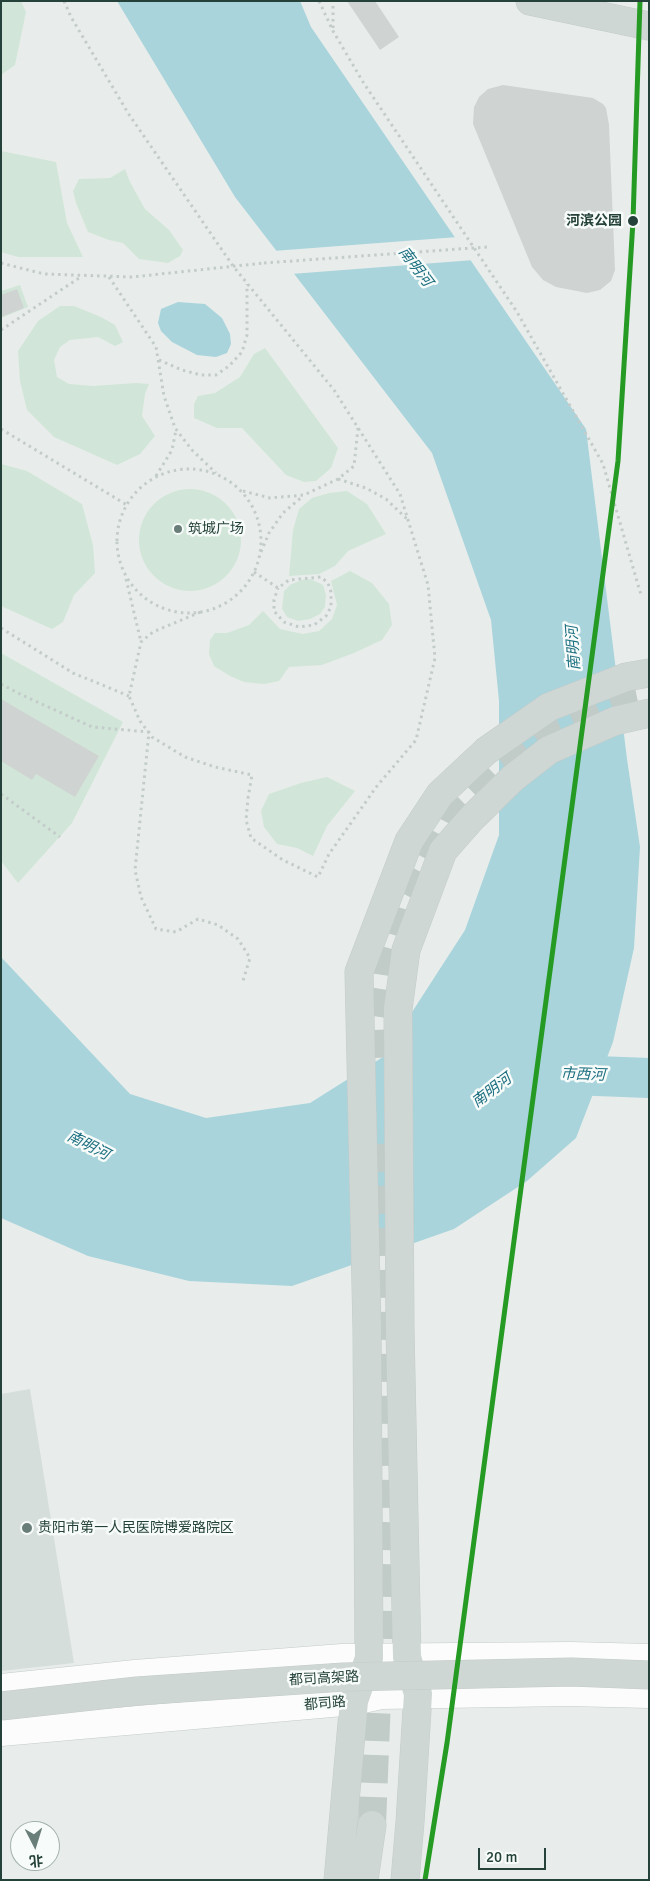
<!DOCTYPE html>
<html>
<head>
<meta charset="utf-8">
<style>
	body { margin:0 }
	#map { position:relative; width:650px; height:1881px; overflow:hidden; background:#e8edeb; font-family:Signika,"Noto Sans SC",sans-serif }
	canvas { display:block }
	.frame { position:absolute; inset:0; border:2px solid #24423a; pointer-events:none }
	.north { position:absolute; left:10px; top:1821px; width:50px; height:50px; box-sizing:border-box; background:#f7fbf9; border:1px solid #a3b1ad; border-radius:50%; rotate:175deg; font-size:14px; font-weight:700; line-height:20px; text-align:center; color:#24423a }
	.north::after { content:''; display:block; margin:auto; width:18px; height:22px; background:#697e78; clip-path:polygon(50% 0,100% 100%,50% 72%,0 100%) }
	.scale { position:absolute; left:478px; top:1848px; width:68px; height:22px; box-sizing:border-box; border:2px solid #24423a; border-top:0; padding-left:6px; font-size:15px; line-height:18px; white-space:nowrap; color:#24423a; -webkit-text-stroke:4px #f7fbf9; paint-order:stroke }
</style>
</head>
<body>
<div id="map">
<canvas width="650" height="1881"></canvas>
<div class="frame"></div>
<div class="north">北</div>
<div class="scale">20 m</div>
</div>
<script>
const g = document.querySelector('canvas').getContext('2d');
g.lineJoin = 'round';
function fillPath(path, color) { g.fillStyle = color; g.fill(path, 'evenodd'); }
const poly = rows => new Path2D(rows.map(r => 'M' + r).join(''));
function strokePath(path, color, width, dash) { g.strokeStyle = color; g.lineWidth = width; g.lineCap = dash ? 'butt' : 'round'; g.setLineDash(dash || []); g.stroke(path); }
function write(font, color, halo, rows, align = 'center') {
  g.font = font + ' Signika,"Noto Sans SC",sans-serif'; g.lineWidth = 5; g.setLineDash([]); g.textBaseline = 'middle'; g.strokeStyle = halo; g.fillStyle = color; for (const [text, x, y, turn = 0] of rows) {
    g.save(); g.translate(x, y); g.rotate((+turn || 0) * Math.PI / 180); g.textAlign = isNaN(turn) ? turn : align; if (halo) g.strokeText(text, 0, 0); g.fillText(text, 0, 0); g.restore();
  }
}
fillPath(poly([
	[30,1389,74,1663,1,1671,1,1394]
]), '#d6dedb');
fillPath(poly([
	[1,1,21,1,26,12,15,65,1,75],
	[1,151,56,162,67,223,83,257,18,257,1,252],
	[125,169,130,182,145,209,169,230,183,250,180,256,168,263,139,259,123,243,109,240,88,232,76,203,73,191,79,179,110,178],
	[20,285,28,307,1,318,1,291],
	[60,306,74,306,101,317,115,325,123,342,115,346,98,337,70,340,60,347,54,360,57,377,69,384,93,386,136,383,149,384,145,394,142,416,155,436,140,454,117,465,54,437,27,410,20,381,18,351,38,321],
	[265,348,338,448,331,468,316,481,304,482,286,475,242,428,217,428,194,418,194,404,198,396,215,393,240,377,254,354],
	[1,464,27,471,82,504,93,545,95,573,74,595,63,622,52,629,1,606],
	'139 540a51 51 0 1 1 102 0a51 51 0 1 1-102 0Z',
	[347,491,367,504,386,534,348,551,335,566,319,574,289,576,293,530,299,509,312,498,329,493],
	[350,571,372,583,389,604,392,625,382,640,354,653,322,665,289,667,279,681,264,684,244,682,230,676,214,666,209,654,210,640,215,633,227,633,249,625,263,611,280,629,303,634,319,631,332,619,337,605,331,581],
	[310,579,323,585,326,595,325,607,320,614,310,619,298,621,287,617,282,609,284,591,290,585,301,580],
	[1,653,123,722,72,823,18,883,1,861],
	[327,777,355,791,327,826,313,856,297,848,277,844,264,827,261,811,269,794,301,783]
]), '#d1e6d8');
fillPath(poly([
	[117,1,300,1,311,27,586,429,627,759,640,847,634,948,613,1042,576,1138,527,1181,454,1229,292,1286,189,1281,88,1256,1,1218,1,957,130,1094,206,1118,310,1103,383,1057,465,930,499,835,499,701,491,620,432,453,235,197],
	[178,302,205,304,222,318,230,334,231,344,227,353,216,357,197,355,172,342,161,331,158,323,161,309]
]), '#a9d4db');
fillPath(poly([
	[458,237,474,260,291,274,273,251]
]), '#e8edeb');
strokePath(poly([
	[545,1074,649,1078]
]), '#a9d4db', 40);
fillPath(poly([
	[347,1,375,1,399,37,380,50],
	[503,85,593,98,603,104,606,108,609,125,615,270,611,281,600,290,587,293,556,287,543,280,532,267,473,124,474,107,479,97,488,89],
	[17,289,24,308,1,317,1,295],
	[1,699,99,756,75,797,36,774,32,780,1,761]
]), '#cfd4d2');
strokePath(poly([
	[373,1058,372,1029,383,958,402,893,442,816,499,760,552,722,620,694,649,688],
	[376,1144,381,1296,383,1520,381,1576],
	[391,1681,393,1574],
	[372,1825,378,1674]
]), '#c1cbc8', 28, [28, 14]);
const secondary = poly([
	[1,1688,135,1674,342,1658,571,1656,649,1658],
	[1,1732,354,1701,381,1695,569,1692,649,1694]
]);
const primary = poly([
	[530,1,649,26],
	[338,1880,354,1701,369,1658,367,1330,359,972,409,841,440,794,486,751,549,707,626,677,649,673],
	[364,1880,372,1825],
	[405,1880,410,1822,418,1694,407,1657,400,1329,398,1009,406,950,443,851,472,818,513,778,549,750,615,721,649,713]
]);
strokePath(secondary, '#c3cbc8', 29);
strokePath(primary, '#c3ccc9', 29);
strokePath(poly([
	[64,1,71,17,128,113,233,266,334,390,400,494,428,585,435,658,416,740,377,786,329,854,318,877,283,860,251,838,246,820,248,798,252,775,215,767,185,757,152,737,140,721,129,696,141,642,153,632,203,611],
	[319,1,333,31,363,82,517,312,603,464,641,595],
	[333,28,333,1],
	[1,263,44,274,132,277,264,263],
	[109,277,156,347,164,396,175,428,192,450,216,473],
	[1,330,82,276],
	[159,360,182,370,201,375,216,375,229,366,242,352,247,335,247,284],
	[1,429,127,505],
	'117 541a72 72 0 1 1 144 0a72 72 0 1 1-144 0Z',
	[156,476,172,450,176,430],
	[338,479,366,488,386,499,407,519],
	[243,491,270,498,304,495,338,479,354,466,358,428],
	[261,552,269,533,283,513,303,496],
	[254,572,278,588,289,580,321,577,328,583,331,592,331,607,326,616,314,625,299,627,284,622,274,611,274,600,278,588],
	[126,579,141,642],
	[1,628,73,673,129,696],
	[1,684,20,694,92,727,149,732,135,870,141,897,156,929,176,932,198,919,218,925,238,939,250,958,242,984],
	[1,794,60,837]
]), '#c3ccca', 3, [2.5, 4]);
strokePath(secondary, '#fcfcfc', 28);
strokePath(primary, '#cfd7d5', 28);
const primaryBridge = poly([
	[1,1706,137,1691,344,1677,571,1672,649,1675]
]);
strokePath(primaryBridge, '#c3ccc9', 29, []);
strokePath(poly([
	[264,263,487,247]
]), '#c3ccca', 3, [2.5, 4]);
strokePath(primaryBridge, '#cfd7d5', 28);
strokePath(poly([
	[425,1880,447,1743,618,461,633,221,640,1]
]), '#259b24', 5);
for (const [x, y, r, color] of [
	[633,221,6,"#24423a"],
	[178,529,5,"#697e78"],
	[27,1528,6,"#697e78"]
]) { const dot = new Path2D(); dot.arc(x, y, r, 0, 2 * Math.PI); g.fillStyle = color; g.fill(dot); strokePath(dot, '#f7fbf9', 2); }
write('bold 14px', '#24423a', '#f7fbf9', [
	["河滨公园",622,221]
], 'right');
write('14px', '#24423a', '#f7fbf9', [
	["筑城广场",188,529],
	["贵阳市第一人民医院博爱路院区",38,1528]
], 'left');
write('14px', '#24423a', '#f7fbf9', [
	["都司高架路",324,1679,-3],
	["都司路",325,1704,-5]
]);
write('italic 15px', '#1c6f80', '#f7fbf9', [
	["南明河",415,267,53],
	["南明河",574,648,-94],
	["市西河",583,1075,2],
	["南明河",492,1091,-37],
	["南明河",88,1146,27]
]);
</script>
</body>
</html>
